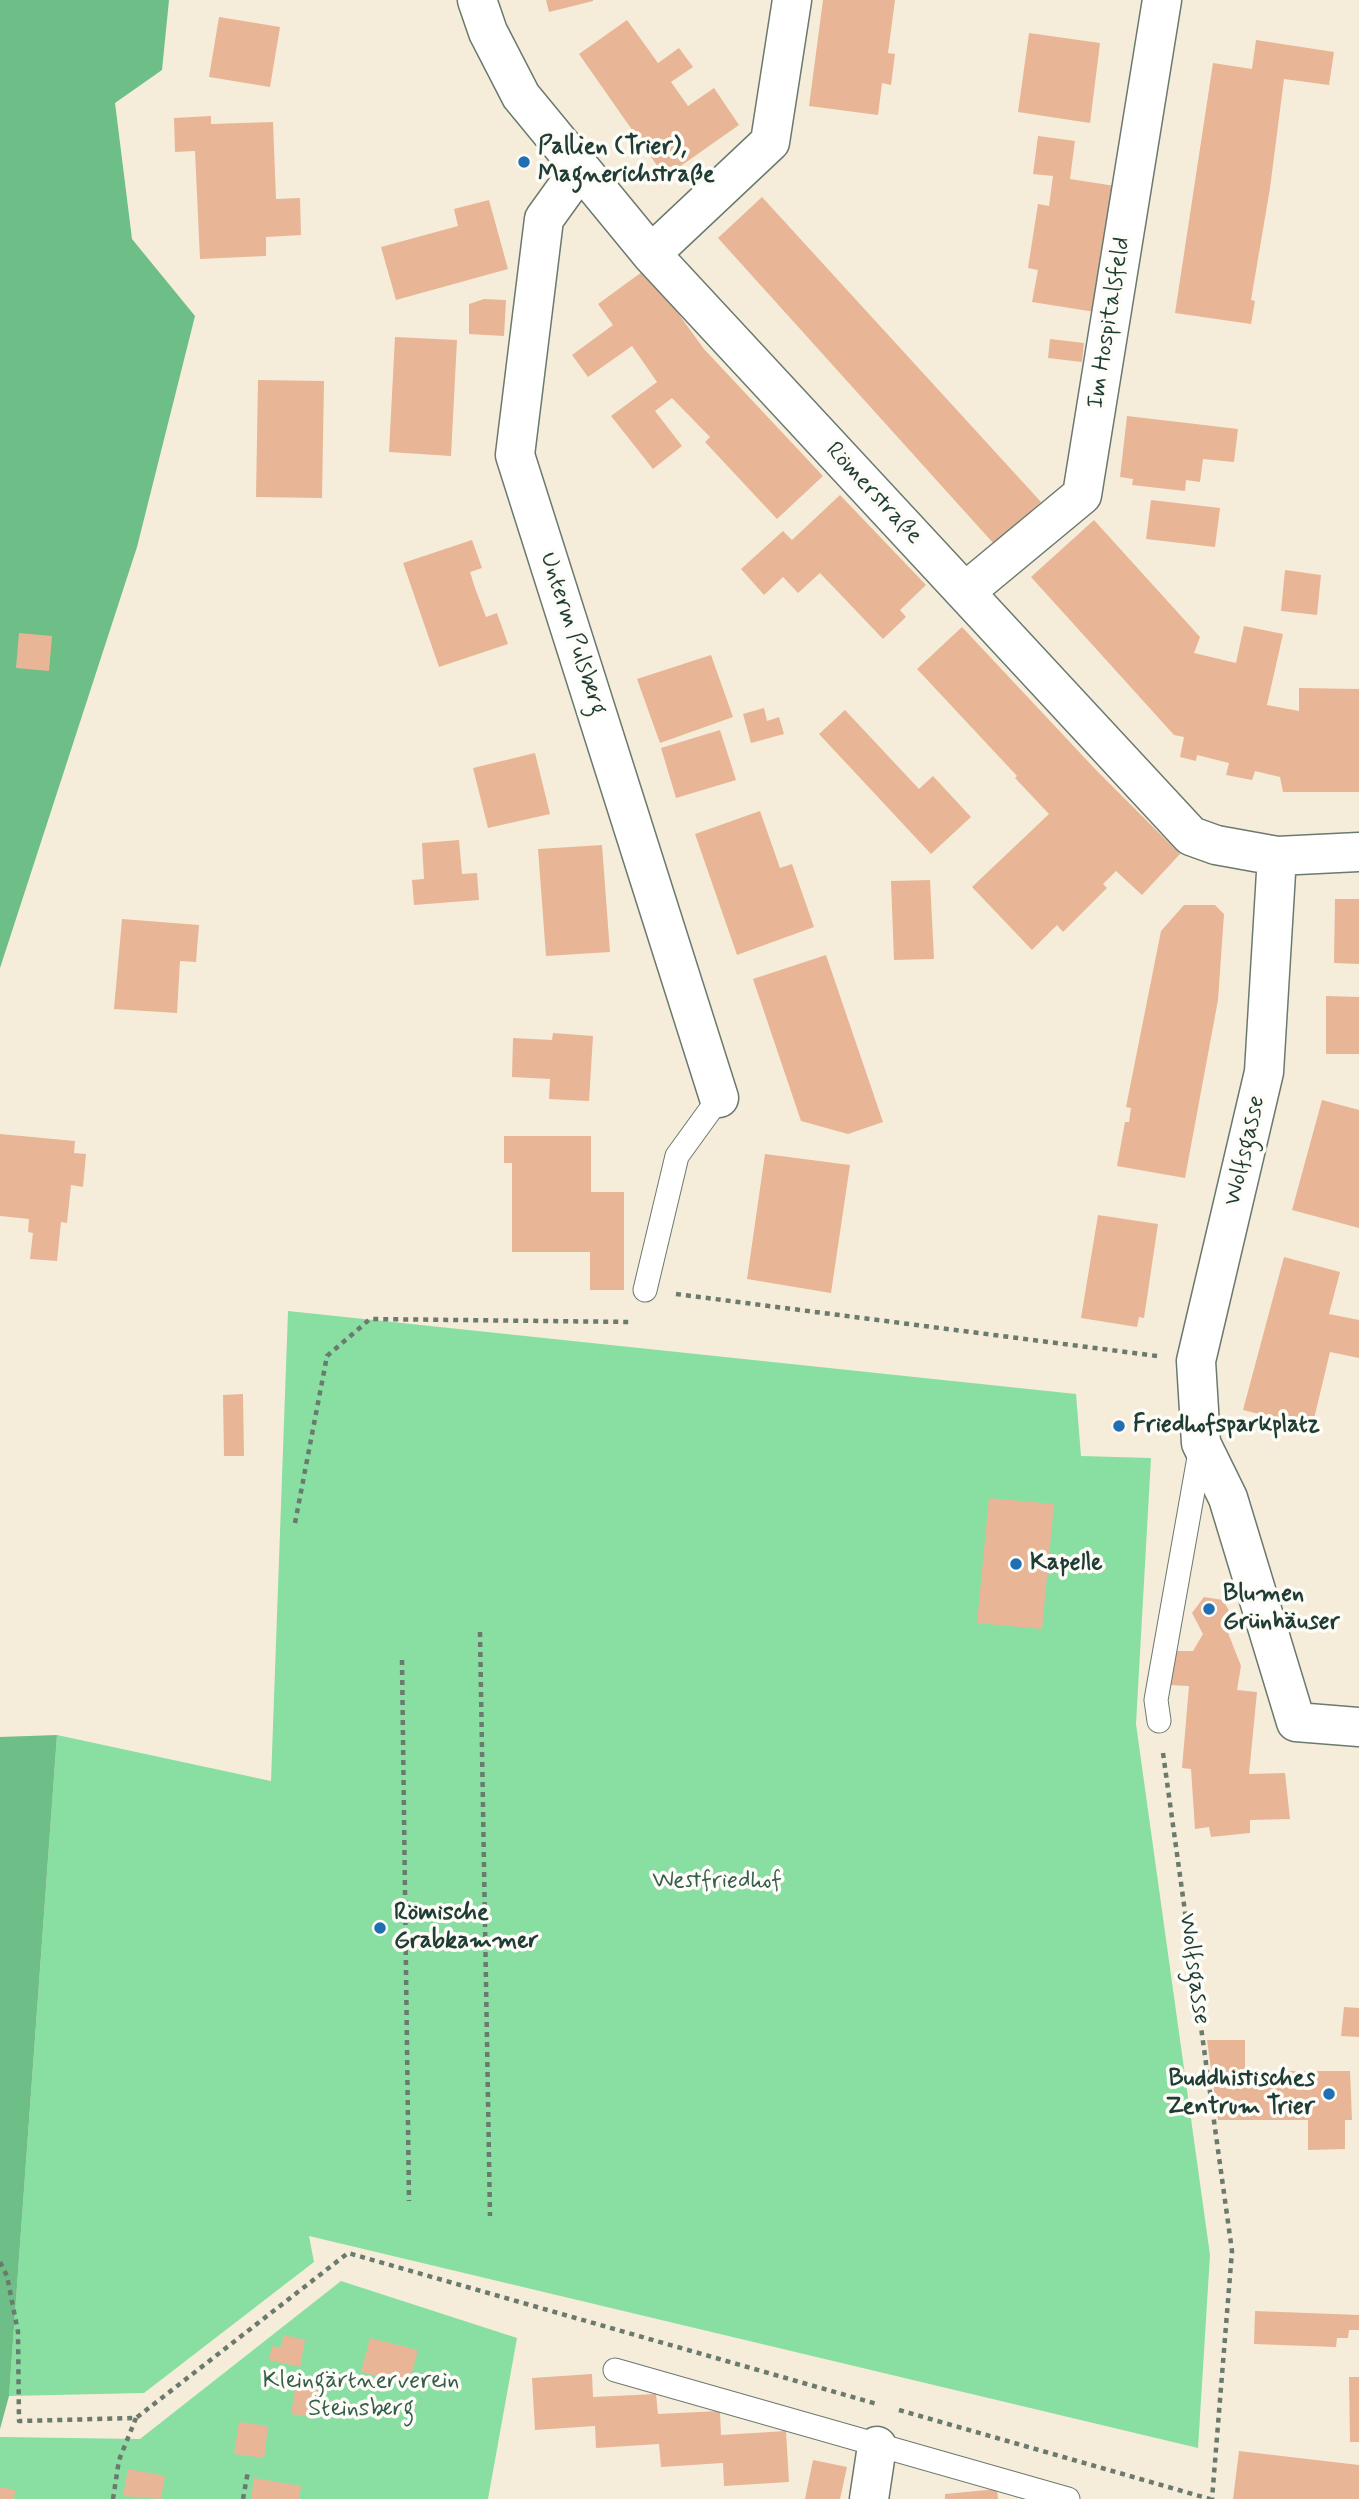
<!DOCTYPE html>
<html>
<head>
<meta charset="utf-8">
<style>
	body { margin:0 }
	canvas { display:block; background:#f6ecda }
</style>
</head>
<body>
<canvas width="1359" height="2499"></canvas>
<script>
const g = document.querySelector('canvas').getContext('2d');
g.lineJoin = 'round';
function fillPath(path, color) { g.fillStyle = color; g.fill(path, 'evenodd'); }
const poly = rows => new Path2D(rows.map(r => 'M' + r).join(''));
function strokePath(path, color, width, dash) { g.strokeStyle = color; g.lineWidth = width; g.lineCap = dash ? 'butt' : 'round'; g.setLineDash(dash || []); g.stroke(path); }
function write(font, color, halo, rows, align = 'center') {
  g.font = font + ' Mynerve,sans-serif'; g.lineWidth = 7; g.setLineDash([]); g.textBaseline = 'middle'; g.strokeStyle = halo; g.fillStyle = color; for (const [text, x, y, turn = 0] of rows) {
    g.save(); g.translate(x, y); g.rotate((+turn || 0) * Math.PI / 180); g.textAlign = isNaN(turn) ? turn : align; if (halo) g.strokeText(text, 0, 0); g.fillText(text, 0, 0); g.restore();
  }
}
fillPath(poly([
	[288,1311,1076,1394,1081,1456,1151,1458,1136,1724,1210,2255,1198,2448,309,2236,314,2262,144,2393,9,2396,57,1735,271,1781],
	[341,2281,517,2338,488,2499,0,2499,0,2437,140,2439]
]), '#89dfa2');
fillPath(poly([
	[0,0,169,0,162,70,115,103,132,239,195,316,137,547,0,968],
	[57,1735,9,2396,0,2429,0,1737]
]), '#6ebe88');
fillPath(poly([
	[546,0,593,0,593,1,549,12],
	[823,0,895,0,888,53,895,54,891,85,882,83,878,115,809,106],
	[219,17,280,27,270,87,209,77],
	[627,20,658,63,679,48,693,67,671,82,688,106,714,88,739,125,665,177,579,54],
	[1029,33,1100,43,1090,123,1018,112],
	[1256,40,1334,52,1329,85,1284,79,1270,188,1251,300,1255,301,1251,324,1175,313,1213,63,1252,69],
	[211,116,211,124,273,122,276,199,300,198,301,235,266,237,266,256,200,259,195,151,175,152,174,118],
	[1038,136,1075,141,1070,179,1115,186,1095,312,1032,302,1038,270,1028,268,1038,204,1049,206,1053,176,1033,174],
	[762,197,1041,502,994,544,718,238],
	[489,200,508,269,396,300,381,247,458,226,454,209],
	[646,269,704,349,823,476,777,519,705,442,710,437,672,398,655,411,682,446,653,469,611,416,657,382,632,346,588,377,572,355,613,325,598,304],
	[484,299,506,300,504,336,469,334,469,304],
	[395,337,457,340,451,456,389,452],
	[1050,339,1084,343,1082,362,1048,358],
	[258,380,324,381,322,498,256,497],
	[1127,416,1238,429,1234,462,1203,459,1200,482,1186,480,1185,491,1132,485,1133,479,1120,477],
	[840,495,926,585,900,610,906,617,883,639,820,573,798,593,783,577,764,595,741,569,783,531,792,540],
	[1151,500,1220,508,1215,547,1146,539],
	[1094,520,1200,637,1194,653,1236,663,1244,626,1283,634,1267,705,1299,711,1299,688,1359,689,1359,792,1283,792,1280,777,1255,771,1252,780,1226,775,1229,763,1197,755,1196,761,1180,757,1184,737,1174,735,1031,577],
	[472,540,482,568,470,572,475,588,486,617,497,613,508,644,439,667,403,563],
	[1285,570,1321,575,1317,615,1281,611],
	[962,627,1096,770,1180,854,1142,895,1116,871,1103,884,1107,888,1063,932,1057,925,1032,950,972,887,1049,814,1015,778,1017,776,917,669],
	[19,633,52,636,49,671,16,668],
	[711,655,733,717,660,743,637,679],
	[764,708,767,721,779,717,784,734,751,743,743,714],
	[845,710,919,789,933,776,971,817,931,854,819,734],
	[720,730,736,780,676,798,661,748],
	[535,753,550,814,488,828,473,768],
	[760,811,780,868,792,864,814,927,737,955,695,834],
	[459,840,462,874,477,873,479,900,414,905,412,880,424,879,422,843],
	[602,845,610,952,546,956,538,849],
	[930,880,934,959,894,960,891,881],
	[1335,899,1359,899,1359,964,1334,963],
	[1184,905,1215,905,1224,914,1218,1000,1185,1178,1117,1166,1125,1122,1129,1122,1131,1108,1126,1107,1161,931],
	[122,919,199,925,196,962,180,961,177,1013,114,1009],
	[826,955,883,1122,848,1134,801,1121,753,979],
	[1326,996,1359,997,1359,1054,1326,1054],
	[553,1033,593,1036,589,1101,549,1099,550,1079,512,1077,513,1038,552,1040],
	[1322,1100,1359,1110,1359,1228,1292,1210],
	[0,1134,75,1141,74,1153,86,1154,83,1187,71,1185,67,1223,61,1222,57,1261,30,1259,33,1233,28,1232,29,1219,0,1216],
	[504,1136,591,1136,591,1192,624,1192,624,1290,590,1290,590,1252,512,1252,512,1163,504,1163],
	[765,1154,850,1165,831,1293,747,1279],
	[1098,1215,1158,1224,1144,1318,1139,1317,1137,1327,1081,1318],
	[1284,1257,1340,1272,1329,1314,1359,1320,1359,1358,1330,1352,1312,1427,1243,1410],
	[243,1394,244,1456,224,1456,223,1395],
	[989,1498,1054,1504,1042,1629,977,1623],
	[1204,1597,1223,1600,1233,1618,1225,1625,1241,1666,1237,1690,1257,1692,1249,1774,1285,1773,1290,1819,1250,1820,1250,1833,1211,1837,1209,1827,1195,1829,1191,1769,1182,1768,1189,1686,1168,1685,1171,1651,1193,1651,1203,1634,1192,1613],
	[1344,2007,1359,2008,1359,2037,1341,2036],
	[1207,2040,1245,2040,1245,2071,1350,2071,1352,2120,1345,2120,1345,2149,1308,2150,1308,2120,1218,2120],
	[1255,2311,1359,2315,1359,2330,1349,2330,1348,2338,1337,2338,1336,2347,1254,2344],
	[284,2335,305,2340,300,2367,269,2360,272,2346,280,2348],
	[370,2338,418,2350,409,2384,361,2372],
	[592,2374,593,2397,656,2394,658,2414,720,2411,721,2435,786,2431,789,2482,724,2486,723,2463,661,2467,659,2444,596,2448,595,2426,535,2430,532,2378],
	[1349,2377,1359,2377,1359,2442,1350,2442],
	[296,2383,323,2387,319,2418,291,2414],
	[239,2422,268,2426,264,2458,234,2454],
	[1239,2451,1359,2465,1359,2499,1233,2499],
	[813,2460,847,2467,840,2499,805,2499],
	[128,2469,165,2476,161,2499,123,2496],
	[254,2478,301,2486,299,2499,251,2499],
	[0,2487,15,2490,14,2499,0,2499],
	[997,2489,998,2499,945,2499,945,2494]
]), '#e8b696');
const service = poly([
	[645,1290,677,1156,719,1098],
	[1159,1721,1156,1700,1201,1446],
	[615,2370,1068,2499]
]);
const minor = poly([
	[477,0,488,32,521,96,651,254,1191,836,1216,845,1277,856,1359,852],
	[580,169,544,219,515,455,719,1098],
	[651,254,770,142,792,0],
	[965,592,1082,495,1162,0],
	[1277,856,1264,1072,1196,1361,1201,1443,1228,1498,1296,1722,1359,1727],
	[869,2499,877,2446]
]);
strokePath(service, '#6a7a6e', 25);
strokePath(minor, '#6a7a6e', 41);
strokePath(poly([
	[676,1294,1157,1356],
	[295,1523,327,1356,370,1319,632,1322],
	[480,1632,490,2216],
	[402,1660,409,2201],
	[1163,1753,1232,2251,1212,2499],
	[0,2262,7,2276,18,2332,19,2421,136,2418,348,2253,877,2404],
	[899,2410,1210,2499],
	[113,2499,119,2460,136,2418],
	[243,2499,248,2471]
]), '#6a7a6e', 4.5, [5, 5]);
strokePath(service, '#fff', 23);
strokePath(minor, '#fff', 38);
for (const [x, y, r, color] of [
	[524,162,7,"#1f6fb2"],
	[1119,1426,7,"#1f6fb2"],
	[1016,1564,7,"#1f6fb2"],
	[1209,1609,7,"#1f6fb2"],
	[380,1928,7,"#1f6fb2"],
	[1329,2094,7,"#1f6fb2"]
]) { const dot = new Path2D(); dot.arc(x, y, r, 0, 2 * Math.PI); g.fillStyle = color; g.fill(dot); strokePath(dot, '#fdfcf7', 2.5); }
write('bold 24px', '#1f3d34', '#fdfcf7', [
	["Pallien (Trier),",538,148],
	["Magnerichstraße",538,176],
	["Friedhofsparkplatz",1133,1426],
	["Kapelle",1030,1564],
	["Blumen",1223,1595],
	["Grünhäuser",1223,1623],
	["Römische",394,1914],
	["Grabkammer",394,1942],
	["Buddhistisches",1315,2080,"right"],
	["Zentrum Trier",1315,2108,"right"]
], 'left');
write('24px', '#1f3d34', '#fdfcf7', [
	["Im Hospitalsfeld",1110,323,-81],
	["Römerstraße",873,494,47],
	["Unterm Pulsberg",572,634,72],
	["Wolfsgasse",1246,1151,-77],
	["Wolfsgasse",1193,1969,82]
]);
write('24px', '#345d4a', '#fdfcf7', [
	["Westfriedhof",717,1882],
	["Kleingärtnerverein",361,2382],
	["Steinsberg",361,2410]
]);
</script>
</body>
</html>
